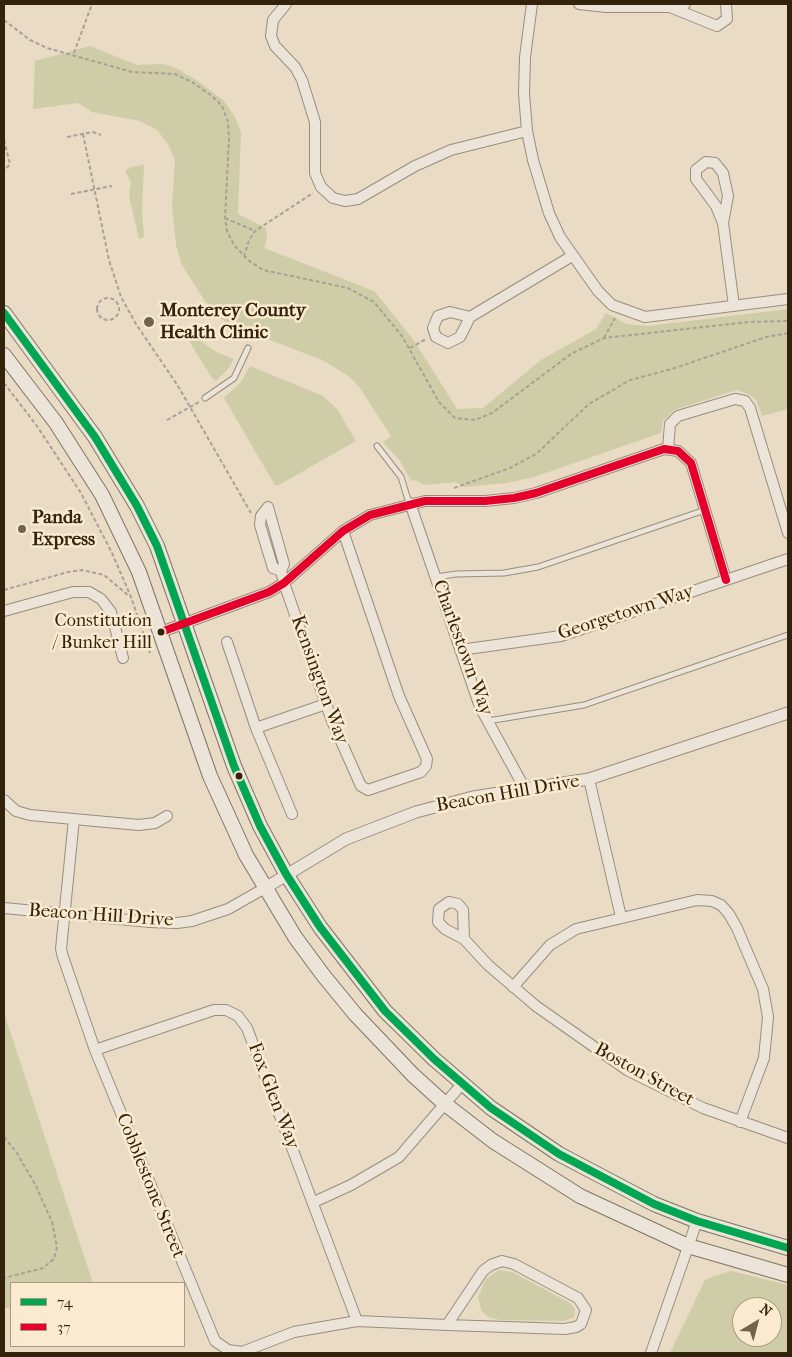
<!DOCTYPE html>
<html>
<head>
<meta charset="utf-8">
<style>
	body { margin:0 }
	#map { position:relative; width:792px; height:1357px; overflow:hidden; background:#e9dbc4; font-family:"IM FELL French Canon",serif }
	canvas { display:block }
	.frame { position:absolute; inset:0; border:5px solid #34230c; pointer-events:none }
	.legend { position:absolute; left:10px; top:1282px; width:175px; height:65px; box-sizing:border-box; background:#faeacf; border:1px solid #ab9a81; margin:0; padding:6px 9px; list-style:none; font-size:15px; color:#34230c }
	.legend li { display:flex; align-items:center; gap:10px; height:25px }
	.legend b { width:25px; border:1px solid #ab9a81 }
	.north { position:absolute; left:732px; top:1297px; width:50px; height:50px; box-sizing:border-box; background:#faeacf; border:1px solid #ab9a81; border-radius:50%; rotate:37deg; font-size:14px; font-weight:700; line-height:20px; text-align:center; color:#34230c }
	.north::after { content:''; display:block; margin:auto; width:18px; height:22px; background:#73634c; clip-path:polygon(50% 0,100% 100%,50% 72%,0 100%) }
</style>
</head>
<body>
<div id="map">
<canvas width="792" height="1357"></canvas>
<div class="frame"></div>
<ul class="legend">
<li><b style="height:6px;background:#00a651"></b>74</li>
<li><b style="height:6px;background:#e4002b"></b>37</li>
</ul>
<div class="north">N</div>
</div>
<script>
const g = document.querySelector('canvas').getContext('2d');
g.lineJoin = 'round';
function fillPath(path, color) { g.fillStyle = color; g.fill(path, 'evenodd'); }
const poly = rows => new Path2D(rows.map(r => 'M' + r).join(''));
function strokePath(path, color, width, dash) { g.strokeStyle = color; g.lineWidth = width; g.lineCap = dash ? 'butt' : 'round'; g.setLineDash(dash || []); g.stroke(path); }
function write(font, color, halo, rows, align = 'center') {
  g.font = font + ' "IM FELL French Canon",serif'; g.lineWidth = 5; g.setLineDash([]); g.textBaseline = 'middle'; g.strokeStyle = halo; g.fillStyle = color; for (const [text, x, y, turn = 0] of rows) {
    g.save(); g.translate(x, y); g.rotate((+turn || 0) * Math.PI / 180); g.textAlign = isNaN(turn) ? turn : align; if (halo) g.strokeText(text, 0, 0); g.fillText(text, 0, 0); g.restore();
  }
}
fillPath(poly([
	[90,46,137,65,163,64,176,68,198,81,224,101,234,115,241,132,238,214,266,228,267,239,264,248,374,291,413,339,457,409,483,408,541,360,596,329,606,313,627,324,648,326,788,309,788,409,762,416,756,400,750,395,737,390,730,392,674,410,663,421,661,433,534,477,507,483,465,487,456,482,424,485,415,480,411,481,400,461,383,442,391,436,360,388,350,377,322,360,233,326,220,318,205,301,182,265,176,245,172,206,175,160,168,144,157,130,140,121,92,112,78,103,33,109,35,61],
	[144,165,142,211,144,237,139,239,129,195,131,182,125,171,132,167],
	[194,336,216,352,234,359,228,369,216,381,212,378,189,341],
	[250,366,323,396,337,409,356,441,279,485,275,485,224,398,241,382],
	[4,1013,93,1283,11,1283,11,1308,4,1308],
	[499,1270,512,1272,570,1303,575,1309,574,1317,564,1321,500,1320,488,1317,481,1310,478,1297,486,1279],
	[731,1271,788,1285,788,1353,670,1353,705,1280,711,1277],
	[742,1307,772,1307,772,1337,742,1337]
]), '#cfcda7');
const service = poly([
	[205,398,234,378,248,348],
	[377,446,401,477,409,503],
	[436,577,456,574,504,573,538,567,705,510],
	[488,721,584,705,788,635]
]);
const minor = poly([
	[286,4,273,20,271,36,275,46,295,67,302,80,315,122,315,173,321,187,333,198,345,201,358,199,415,166,451,150,527,131],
	[532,4,525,57,524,93,527,131,533,160,549,213,560,237,598,291,612,305,645,317,788,299],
	[579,4,606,7,669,7,685,4],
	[670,7,717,26,727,19,726,4],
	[723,223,728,196,723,173,715,163,706,162,696,170,696,179,716,206,723,223,734,306],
	[450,312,470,317,460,337,448,343,436,337,433,328,438,316,450,312],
	[470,317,572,256],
	[668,449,670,424,678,416,735,399,745,401,750,408,788,533],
	[410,503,480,707,525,789],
	[281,571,273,568,260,525,261,516,268,507,284,564,281,571,284,583,332,721,361,786,368,790,421,772,426,766,427,759,399,696,343,531],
	[4,611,73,592,89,592,101,599,111,612,123,658],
	[161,632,269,592,284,583,343,531,370,515,425,501,485,501,514,498,536,493,664,449,678,451,691,463,726,580],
	[227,642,256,728],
	[460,650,561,636,788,559],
	[589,779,621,917],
	[4,800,16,811,30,815,139,825,155,823,167,816],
	[292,814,256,728,326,704],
	[74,819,61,949,63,957,95,1050,215,1341,228,1350,242,1352,294,1332,357,1321,447,1325,565,1329,576,1327,581,1324,586,1310,578,1298,514,1264,502,1261,491,1265,483,1271,447,1325],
	[449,902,458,904,463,910,464,939,445,929,438,922,439,909,449,902],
	[4,908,150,922,177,923,192,921,228,909,265,888],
	[464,939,488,965,536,1006,627,1070,703,1108,788,1138],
	[513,987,550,945,576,929,697,900,712,901,721,905,729,914,737,928,763,989,768,1017,764,1058,740,1122],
	[95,1050,214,1010,226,1010,238,1016,247,1028,357,1321],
	[314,1202,351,1185,399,1157,462,1084],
	[651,1353,697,1221]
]);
const tertiary = poly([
	[265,888,346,839,416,812,473,797,589,779,788,713]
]);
const secondary = poly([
	[4,313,95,437,137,506,157,546,234,766,260,826,286,874,320,927,385,1011,434,1059,491,1108,559,1154,654,1204,697,1221,788,1248],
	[4,355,56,423,102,495,139,572,210,776,246,855,295,937,323,975,355,1014,413,1075,445,1104,493,1141,580,1196,688,1246,788,1275]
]);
strokePath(service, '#988e7e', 7);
strokePath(minor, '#988e7e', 12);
strokePath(tertiary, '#988e7e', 13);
strokePath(secondary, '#7e7566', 16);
strokePath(poly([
	[4,20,30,40,47,48,132,72,175,74,192,82,212,96,222,106,228,122,229,139,225,218,227,231,234,245,248,260,263,270,348,288,374,302,402,336,439,402,455,418,475,420,492,413,571,354,604,338,749,322,788,321],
	[74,53,92,4],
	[83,134,109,260,121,297,136,324,178,386,251,513],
	[67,137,93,132,101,135],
	[4,140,10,164,4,171],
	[71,194,112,186],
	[225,218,255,231],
	[244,257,249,240,255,231,313,193],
	'97 309a11 11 0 1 1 22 0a11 11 0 1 1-22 0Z',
	[604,338,615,318],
	[410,348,426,339],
	[4,383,37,426,81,493,112,553,131,597,150,653],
	[167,420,199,402],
	[454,488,510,468,536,454,589,404,630,380,672,369,766,337,788,333],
	[4,590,68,572,82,570,104,575,129,596],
	[4,1137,17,1153,36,1186,52,1222,57,1247,54,1259,43,1268,4,1278]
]), '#a8a197', 2, [4, 2.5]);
strokePath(service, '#ece4d9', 5);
strokePath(minor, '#ece4d9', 10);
strokePath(tertiary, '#ece4d9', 11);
strokePath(secondary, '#ece4d9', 14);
strokePath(poly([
	[4,313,95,437,137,506,157,546,234,766,260,826,286,874,320,927,385,1011,434,1059,491,1108,559,1154,654,1204,697,1221,788,1248]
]), '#00a651', 8);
strokePath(poly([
	[161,632,269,592,284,583,343,531,370,515,425,501,485,501,514,498,536,493,664,449,678,451,691,463,726,580]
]), '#e4002b', 8);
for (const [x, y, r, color] of [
	[149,322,6,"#73634c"],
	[22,529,5,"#73634c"],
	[161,632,4.5,"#34230c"],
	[239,776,4.5,"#34230c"]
]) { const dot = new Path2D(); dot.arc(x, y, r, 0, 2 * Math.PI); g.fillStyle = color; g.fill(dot); strokePath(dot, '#faeacf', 2); }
write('18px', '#34230c', '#faeacf', [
	["Constitution",152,622],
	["/ Bunker Hill",152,644]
], 'right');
write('bold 19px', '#34230c', '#faeacf', [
	["Monterey County",160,311],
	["Health Clinic",160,333],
	["Panda",32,518],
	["Express",32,540]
], 'left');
write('19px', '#34230c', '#faeacf', [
	["Georgetown Way",626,613,-18],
	["Charlestown Way",462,648,70],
	["Kensington Way",319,680,70],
	["Beacon Hill Drive",508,794,-10],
	["Beacon Hill Drive",101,916,4],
	["Boston Street",644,1075,29],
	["Fox Glen Way",273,1096,69],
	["Cobblestone Street",150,1186,68]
]);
</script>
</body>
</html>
